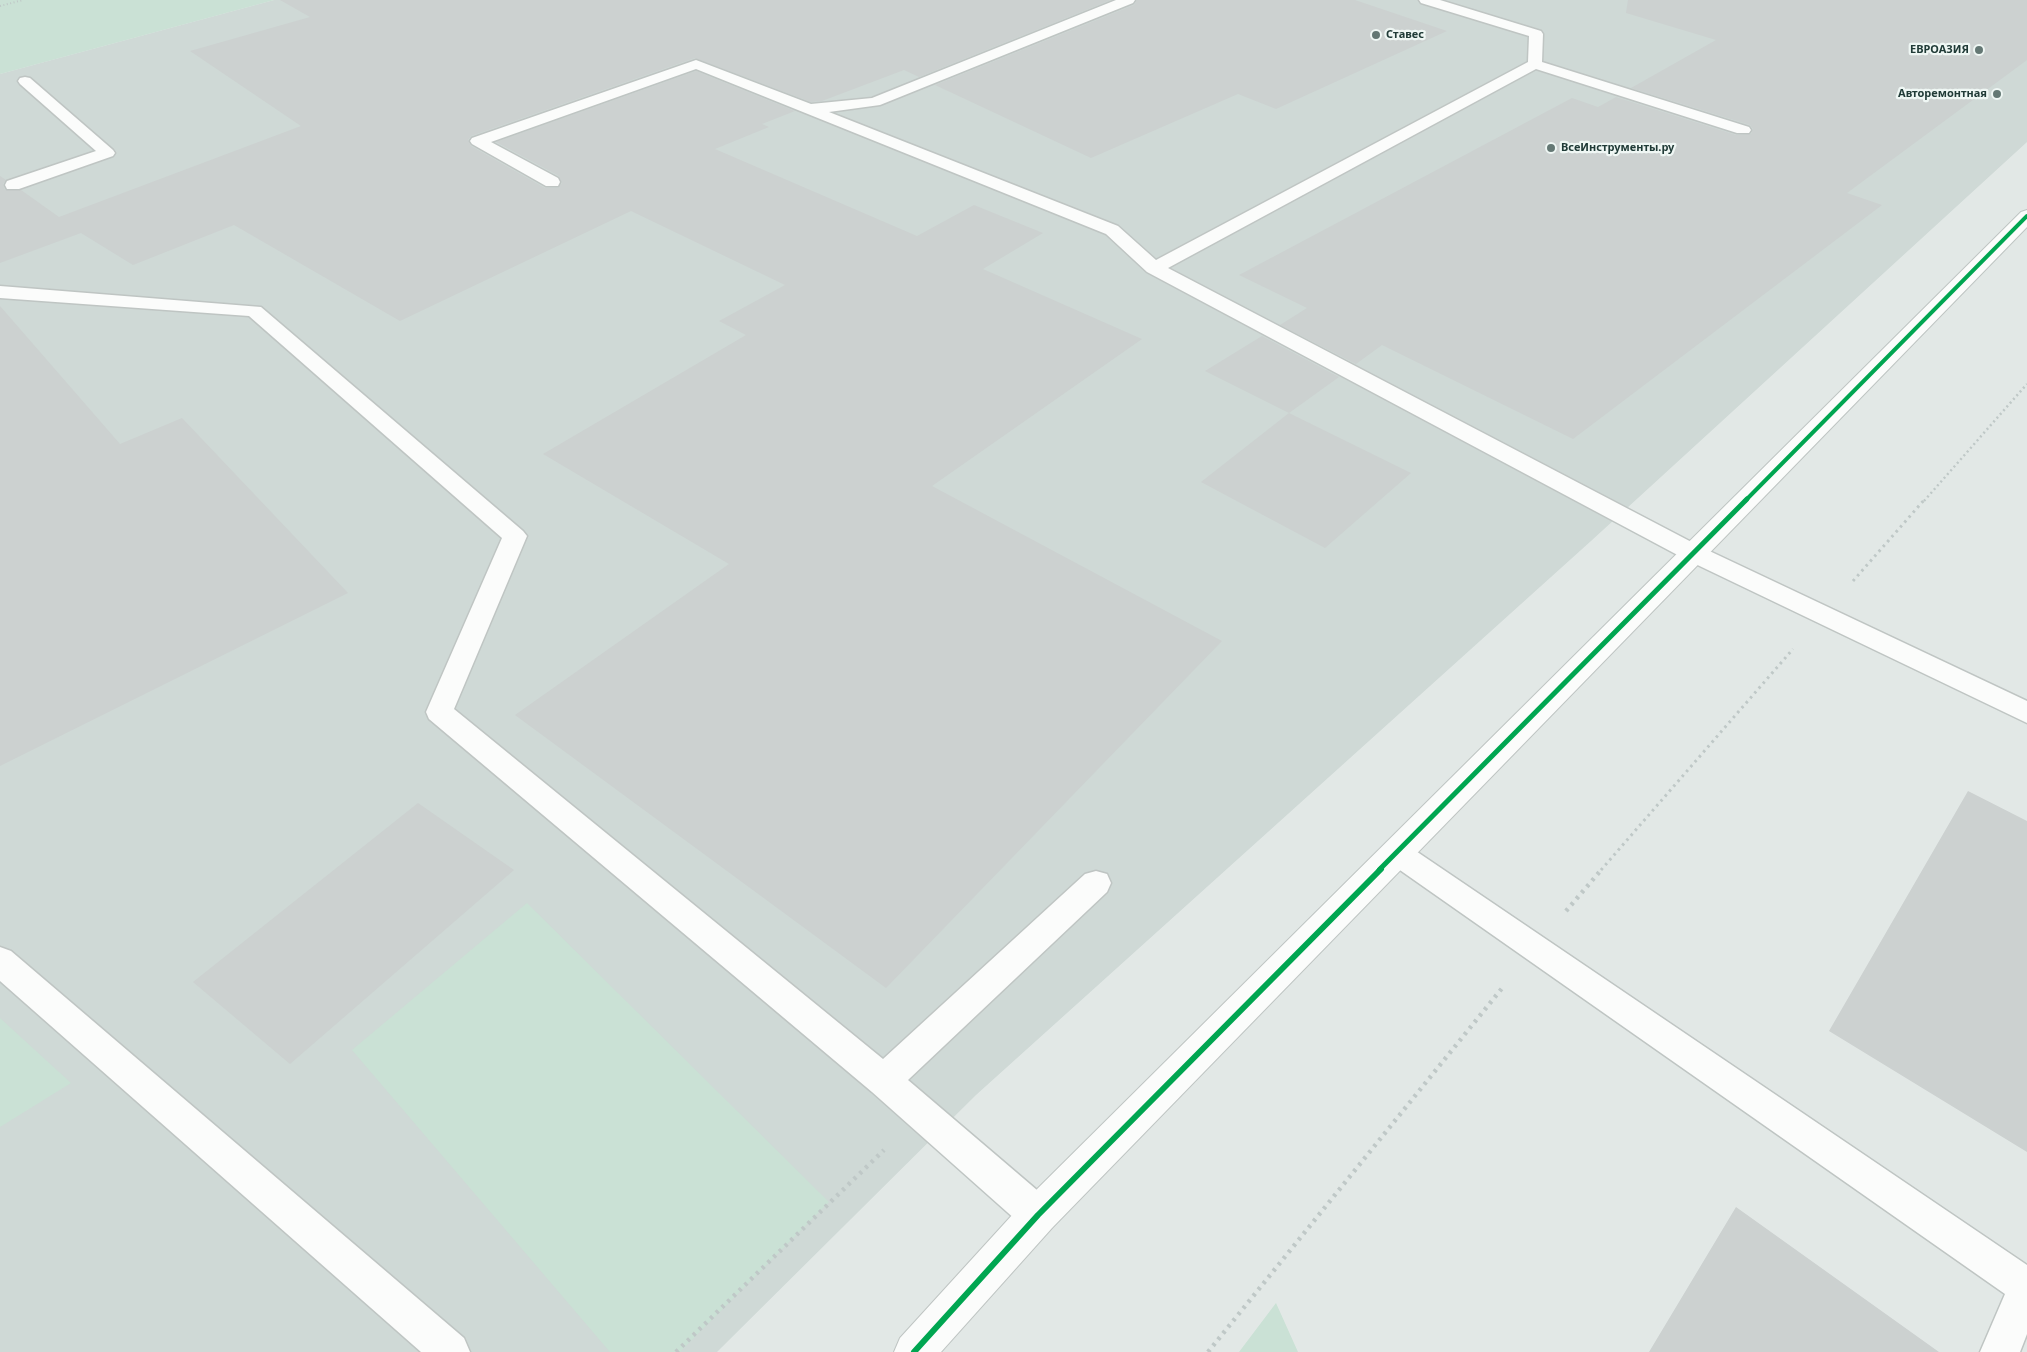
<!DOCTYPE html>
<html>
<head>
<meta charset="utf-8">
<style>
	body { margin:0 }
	canvas { display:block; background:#e2e8e6 }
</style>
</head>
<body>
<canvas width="2027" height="1352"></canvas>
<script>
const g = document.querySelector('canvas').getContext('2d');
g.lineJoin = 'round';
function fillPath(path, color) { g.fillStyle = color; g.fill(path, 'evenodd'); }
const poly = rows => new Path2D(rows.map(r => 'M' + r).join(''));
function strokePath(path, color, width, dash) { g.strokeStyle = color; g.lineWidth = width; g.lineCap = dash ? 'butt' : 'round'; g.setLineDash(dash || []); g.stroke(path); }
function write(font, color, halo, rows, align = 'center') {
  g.font = font + ' "Noto Sans",sans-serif'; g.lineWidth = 4.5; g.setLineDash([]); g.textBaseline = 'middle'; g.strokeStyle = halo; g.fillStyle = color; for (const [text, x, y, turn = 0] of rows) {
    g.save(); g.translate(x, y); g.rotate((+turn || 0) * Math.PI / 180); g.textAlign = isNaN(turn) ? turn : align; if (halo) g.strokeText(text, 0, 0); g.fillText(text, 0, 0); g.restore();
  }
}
fillPath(poly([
	[274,0,2027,0,2027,142,1591,541,976,1095,717,1352,0,1352,0,74]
]), '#cfd9d6');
fillPath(poly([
	[0,0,274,0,0,74],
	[527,903,829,1202,680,1352,610,1352,352,1050],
	[0,1018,71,1083,0,1127],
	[1276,1303,1298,1352,1239,1352]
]), '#cae1d5');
fillPath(poly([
	[280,0,1111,0,919,77,904,70,822,101,811,102,695,58,471,136,468,140,471,146,545,188,558,188,562,183,559,176,496,142,696,71,795,111,762,124,769,127,715,149,917,236,974,205,1043,233,983,269,1142,339,932,486,1222,641,886,988,515,715,729,564,543,454,746,335,719,321,785,285,631,211,400,321,234,225,133,265,81,233,0,263,0,176,6,180,3,184,5,190,21,190,59,217,301,126,190,51,310,17],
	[1137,0,1355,0,1447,31,1276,109,1238,94,1091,158,935,85,1134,5],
	[1628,0,2027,0,2027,60,1847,193,1882,205,1573,439,1382,345,1356,364,1280,325,1307,308,1239,275,1572,98,1598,107,1616,97,1736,135,1751,134,1753,129,1750,125,1631,88,1716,40,1626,13],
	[0,306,120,444,182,418,348,593,0,766],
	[1262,336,1339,377,1289,413,1205,371],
	[1289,413,1411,473,1325,548,1201,482],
	[1968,791,2027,821,2027,1152,1829,1031],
	[418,803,514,870,290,1064,193,982],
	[1736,1207,1939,1352,1649,1352]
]), '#ccd1d0');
const service = poly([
	[1116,0,1135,0,1133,3,880,105,829,112,1118,226,1156,260,1528,62,1529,36,1421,3,1419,0,1440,0,1541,31,1543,34,1542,62,1749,127,1751,130,1749,133,1737,133,1536,69,1168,268,1701,547,2027,701,2027,723,1685,559,1147,272,1106,234,696,69,491,142,558,178,560,182,558,186,546,186,472,144,470,141,472,138,696,60,811,104,872,98,1116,0],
	[25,77,30,78,113,150,115,153,113,156,19,189,7,189,5,185,7,181,96,151,20,84,18,81,20,78,25,77],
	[0,286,261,307,523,531,527,536,454,709,883,1059,1085,874,1096,871,1107,874,1111,883,1107,892,908,1080,1051,1202,1056,1215,1051,1228,1038,1233,1025,1228,872,1092,429,719,426,712,502,538,249,316,0,298,0,286],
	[1397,841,1407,845,2027,1265,2027,1334,2020,1352,1980,1352,2005,1294,1387,861,1382,853,1387,845,1397,841],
	[0,947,11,951,464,1338,470,1352,421,1352,0,981,0,947]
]);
const tertiary = poly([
	[2027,210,2027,227,1052,1228,941,1352,894,1352,900,1338,1024,1202,2021,212,2027,210]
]);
strokePath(service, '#bfc5c3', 3);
strokePath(tertiary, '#bfc5c3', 2);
strokePath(poly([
	[0,6,23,0]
]), '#bfc8c7', 2, [1, 2.5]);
strokePath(poly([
	[1924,501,2027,384]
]), '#bfc8c7', 2.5, [2, 3]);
strokePath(poly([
	[1853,581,1925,499],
	[1601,870,1793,649]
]), '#bfc8c7', 3, [2.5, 4]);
strokePath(poly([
	[1566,911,1602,869],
	[676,1352,884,1150],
	[1208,1352,1503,987]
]), '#bfc8c7', 4.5, [3, 5]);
fillPath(service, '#fbfcfb');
fillPath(tertiary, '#fbfcfb');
strokePath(poly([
	[2026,217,2027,216]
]), '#00a651', 3);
strokePath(poly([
	[1745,501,2027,216]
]), '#00a651', 4);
strokePath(poly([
	[1379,870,1747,499]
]), '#00a651', 5);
strokePath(poly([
	[914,1352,1038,1215,1381,869]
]), '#00a651', 6);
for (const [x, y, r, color] of [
	[1376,35,5,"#647874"],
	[1979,50,5,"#647874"],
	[1997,94,5,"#647874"],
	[1551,148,5,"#647874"]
]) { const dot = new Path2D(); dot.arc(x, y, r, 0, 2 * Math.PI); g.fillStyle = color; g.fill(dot); strokePath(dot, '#eff7f4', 2); }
write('bold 11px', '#203b37', '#eff7f4', [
	["Ставес",1386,35],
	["ЕВРОАЗИЯ",1969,50,"right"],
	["Авторемонтная",1987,94,"right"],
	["ВсеИнструменты.ру",1561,148]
], 'left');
</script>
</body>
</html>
